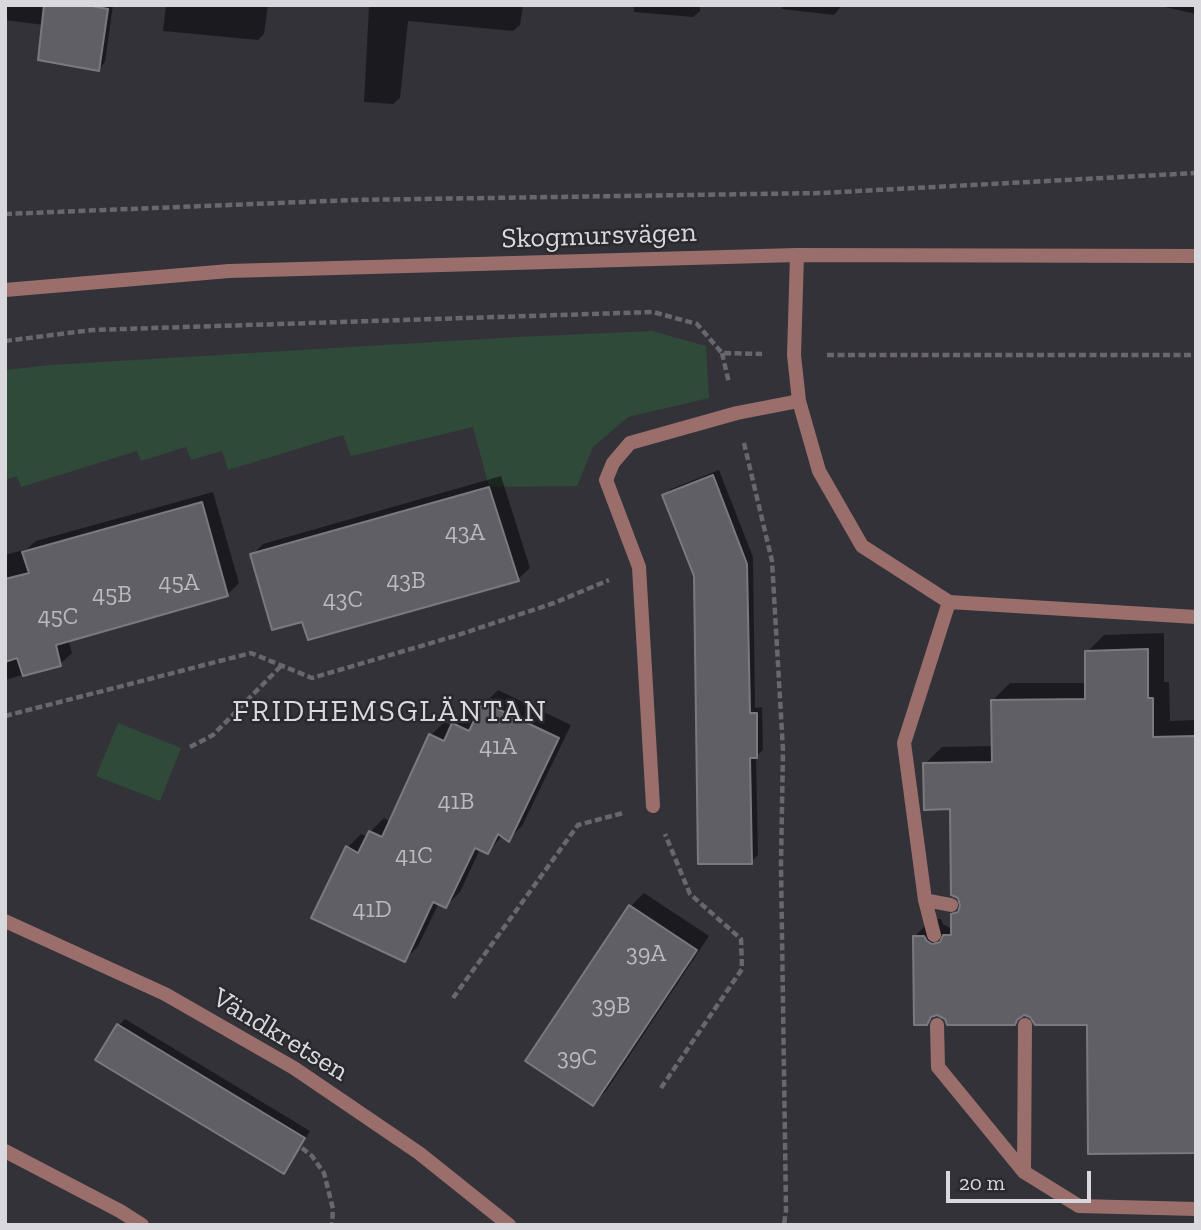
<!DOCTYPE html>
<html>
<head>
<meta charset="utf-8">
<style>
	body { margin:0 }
	#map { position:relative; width:1201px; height:1230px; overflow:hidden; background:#343239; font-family:"Zilla Slab",serif }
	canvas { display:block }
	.frame { position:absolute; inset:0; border:7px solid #d9d8dc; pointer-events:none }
	.scale { position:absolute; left:946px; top:1171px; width:145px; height:32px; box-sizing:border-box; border:4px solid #d9d8dc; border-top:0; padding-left:9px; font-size:21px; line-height:24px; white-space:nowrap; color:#d9d8dc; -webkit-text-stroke:5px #2a292e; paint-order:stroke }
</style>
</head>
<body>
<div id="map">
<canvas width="1201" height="1230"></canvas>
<div class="frame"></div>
<div class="scale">20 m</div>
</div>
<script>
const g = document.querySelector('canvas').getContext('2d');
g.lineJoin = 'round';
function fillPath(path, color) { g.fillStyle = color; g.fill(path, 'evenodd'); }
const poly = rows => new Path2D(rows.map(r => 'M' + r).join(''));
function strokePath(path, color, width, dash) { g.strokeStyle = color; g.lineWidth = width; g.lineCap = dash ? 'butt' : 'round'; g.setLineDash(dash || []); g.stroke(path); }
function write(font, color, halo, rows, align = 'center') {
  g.font = font + ' "Zilla Slab",serif'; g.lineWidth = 5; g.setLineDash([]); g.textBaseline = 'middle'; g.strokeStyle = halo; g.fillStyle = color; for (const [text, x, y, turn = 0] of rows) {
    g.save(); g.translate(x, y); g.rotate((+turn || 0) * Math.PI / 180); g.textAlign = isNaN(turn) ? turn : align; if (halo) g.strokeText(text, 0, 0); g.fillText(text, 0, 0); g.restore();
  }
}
fillPath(poly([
	[652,331,706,346,709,398,628,417,593,447,577,486,489,487,473,427,351,456,343,435,228,470,222,451,191,460,186,447,141,461,137,451,21,487,17,476,5,480,5,370,51,365,518,337],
	[118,723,181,748,160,801,96,776]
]), '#2f4a39');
fillPath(poly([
	[5,5,113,5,105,62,99,69,44,25,5,20],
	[166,5,268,5,264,34,258,40,163,31],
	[363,5,523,5,520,25,513,31,408,21,400,98,393,104,364,102,369,6],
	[634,5,700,5,700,11,693,17,634,12],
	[782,5,841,5,840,8,834,15,782,9],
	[1156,5,1196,5,1196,14],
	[719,470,753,557,755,708,762,707,763,750,756,756,758,855,751,862,695,575,664,495,671,489],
	[501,476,530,568,518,579,304,620,252,555,263,544],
	[213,492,239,583,227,595,68,639,72,653,60,664,5,680,5,555,27,549,36,541],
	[1164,633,1164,682,1169,682,1170,721,1196,720,1196,1151,1089,1024,1024,1014,1015,1023,946,1018,936,1014,927,1024,915,936,932,919,941,919,943,924,950,928,953,927,953,915,962,906,952,808,925,764,942,747,994,746,993,700,1010,683,1087,683,1087,652,1104,635],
	[498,690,571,725,522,826,509,839,503,835,488,852,480,849,460,892,446,906,439,903,418,946,405,960,348,847,361,834,368,837,370,832,384,818,391,822,431,735,444,722,453,726,467,710,479,716,485,703],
	[644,893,709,936,606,1091,593,1104,528,1061,631,906],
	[125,1019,310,1131,290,1165,284,1171,119,1025]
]), '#0007');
const building = poly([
	[44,5,86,5,108,9,99,71,38,60,44,5],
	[713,475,747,564,750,713,757,713,757,758,750,758,752,864,698,864,694,576,662,495,713,475],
	[489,487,519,581,308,640,302,622,272,630,250,554,489,487],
	[202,502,228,596,56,645,61,666,23,676,17,658,5,662,5,579,29,573,22,552,202,502],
	[1148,649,1148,698,1153,698,1153,737,1196,736,1196,1153,1088,1154,1087,1025,1035,1025,1030,1017,1024,1015,1017,1020,1015,1025,947,1025,945,1019,937,1015,931,1017,927,1025,914,1025,913,936,924,936,927,941,932,944,940,942,943,935,951,935,951,914,958,912,960,906,958,898,951,895,950,809,924,810,923,763,992,762,991,700,1085,699,1085,651,1148,649],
	[483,702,559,738,509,842,498,834,488,854,475,848,446,908,433,902,405,962,311,918,346,846,358,853,369,831,382,837,429,734,444,741,452,723,469,731,483,702],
	[629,905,697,950,593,1106,525,1061,629,905],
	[117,1024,305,1138,284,1174,95,1060,117,1024]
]);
fillPath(building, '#615f66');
strokePath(building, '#7b7980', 2);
strokePath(poly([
	[5,214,353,200,822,193,1196,173],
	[5,341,92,330,653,312,697,324,722,353,762,354],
	[722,353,729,383],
	[827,355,1196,355],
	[744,443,772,561,783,750,781,865,786,1210,784,1225],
	[5,716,251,653,312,678,455,636,554,603,609,580],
	[190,747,213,735,281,666],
	[453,998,578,825,623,813],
	[661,1088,742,969,741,939,690,894,665,834],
	[302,1148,312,1156,324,1173,333,1209,332,1225]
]), '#69676d', 4.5, [7, 3.5]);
strokePath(poly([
	[797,255,794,355,799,401,819,471,862,546,949,602,1196,617],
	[653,806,639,567,606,480,613,463,630,443,737,413,799,401],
	[925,900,951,905],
	[934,935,925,900,904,743,949,602],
	[937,1025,938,1067,1024,1172,1079,1206,1196,1209],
	[5,1151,120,1211,142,1225],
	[1024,1172,1025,1025]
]), '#9a6f6b', 14);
strokePath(poly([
	[5,921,165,994,294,1068,419,1153,509,1225]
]), '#9a6f6b', 14);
strokePath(poly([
	[5,290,229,271,797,255,1196,256]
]), '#9a6f6b', 14);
write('24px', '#bbbabe', null, [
	["43A",465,533],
	["43B",406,581],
	["45A",179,583],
	["45B",112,595],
	["43C",343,600],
	["45C",58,617],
	["41A",498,747],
	["41B",456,802],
	["41C",414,856],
	["41D",372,910],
	["39A",646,954],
	["39B",611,1006],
	["39C",577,1058]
]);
write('28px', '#d9d8dc', '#2a292e', [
	["Skogmursvägen",599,236,-2],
	["Vändkretsen",280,1035,31]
]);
g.letterSpacing = '2px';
write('30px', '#d9d8dc', '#2a292e', [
	["FRIDHEMSGLÄNTAN",390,712]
]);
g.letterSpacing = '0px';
</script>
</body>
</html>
